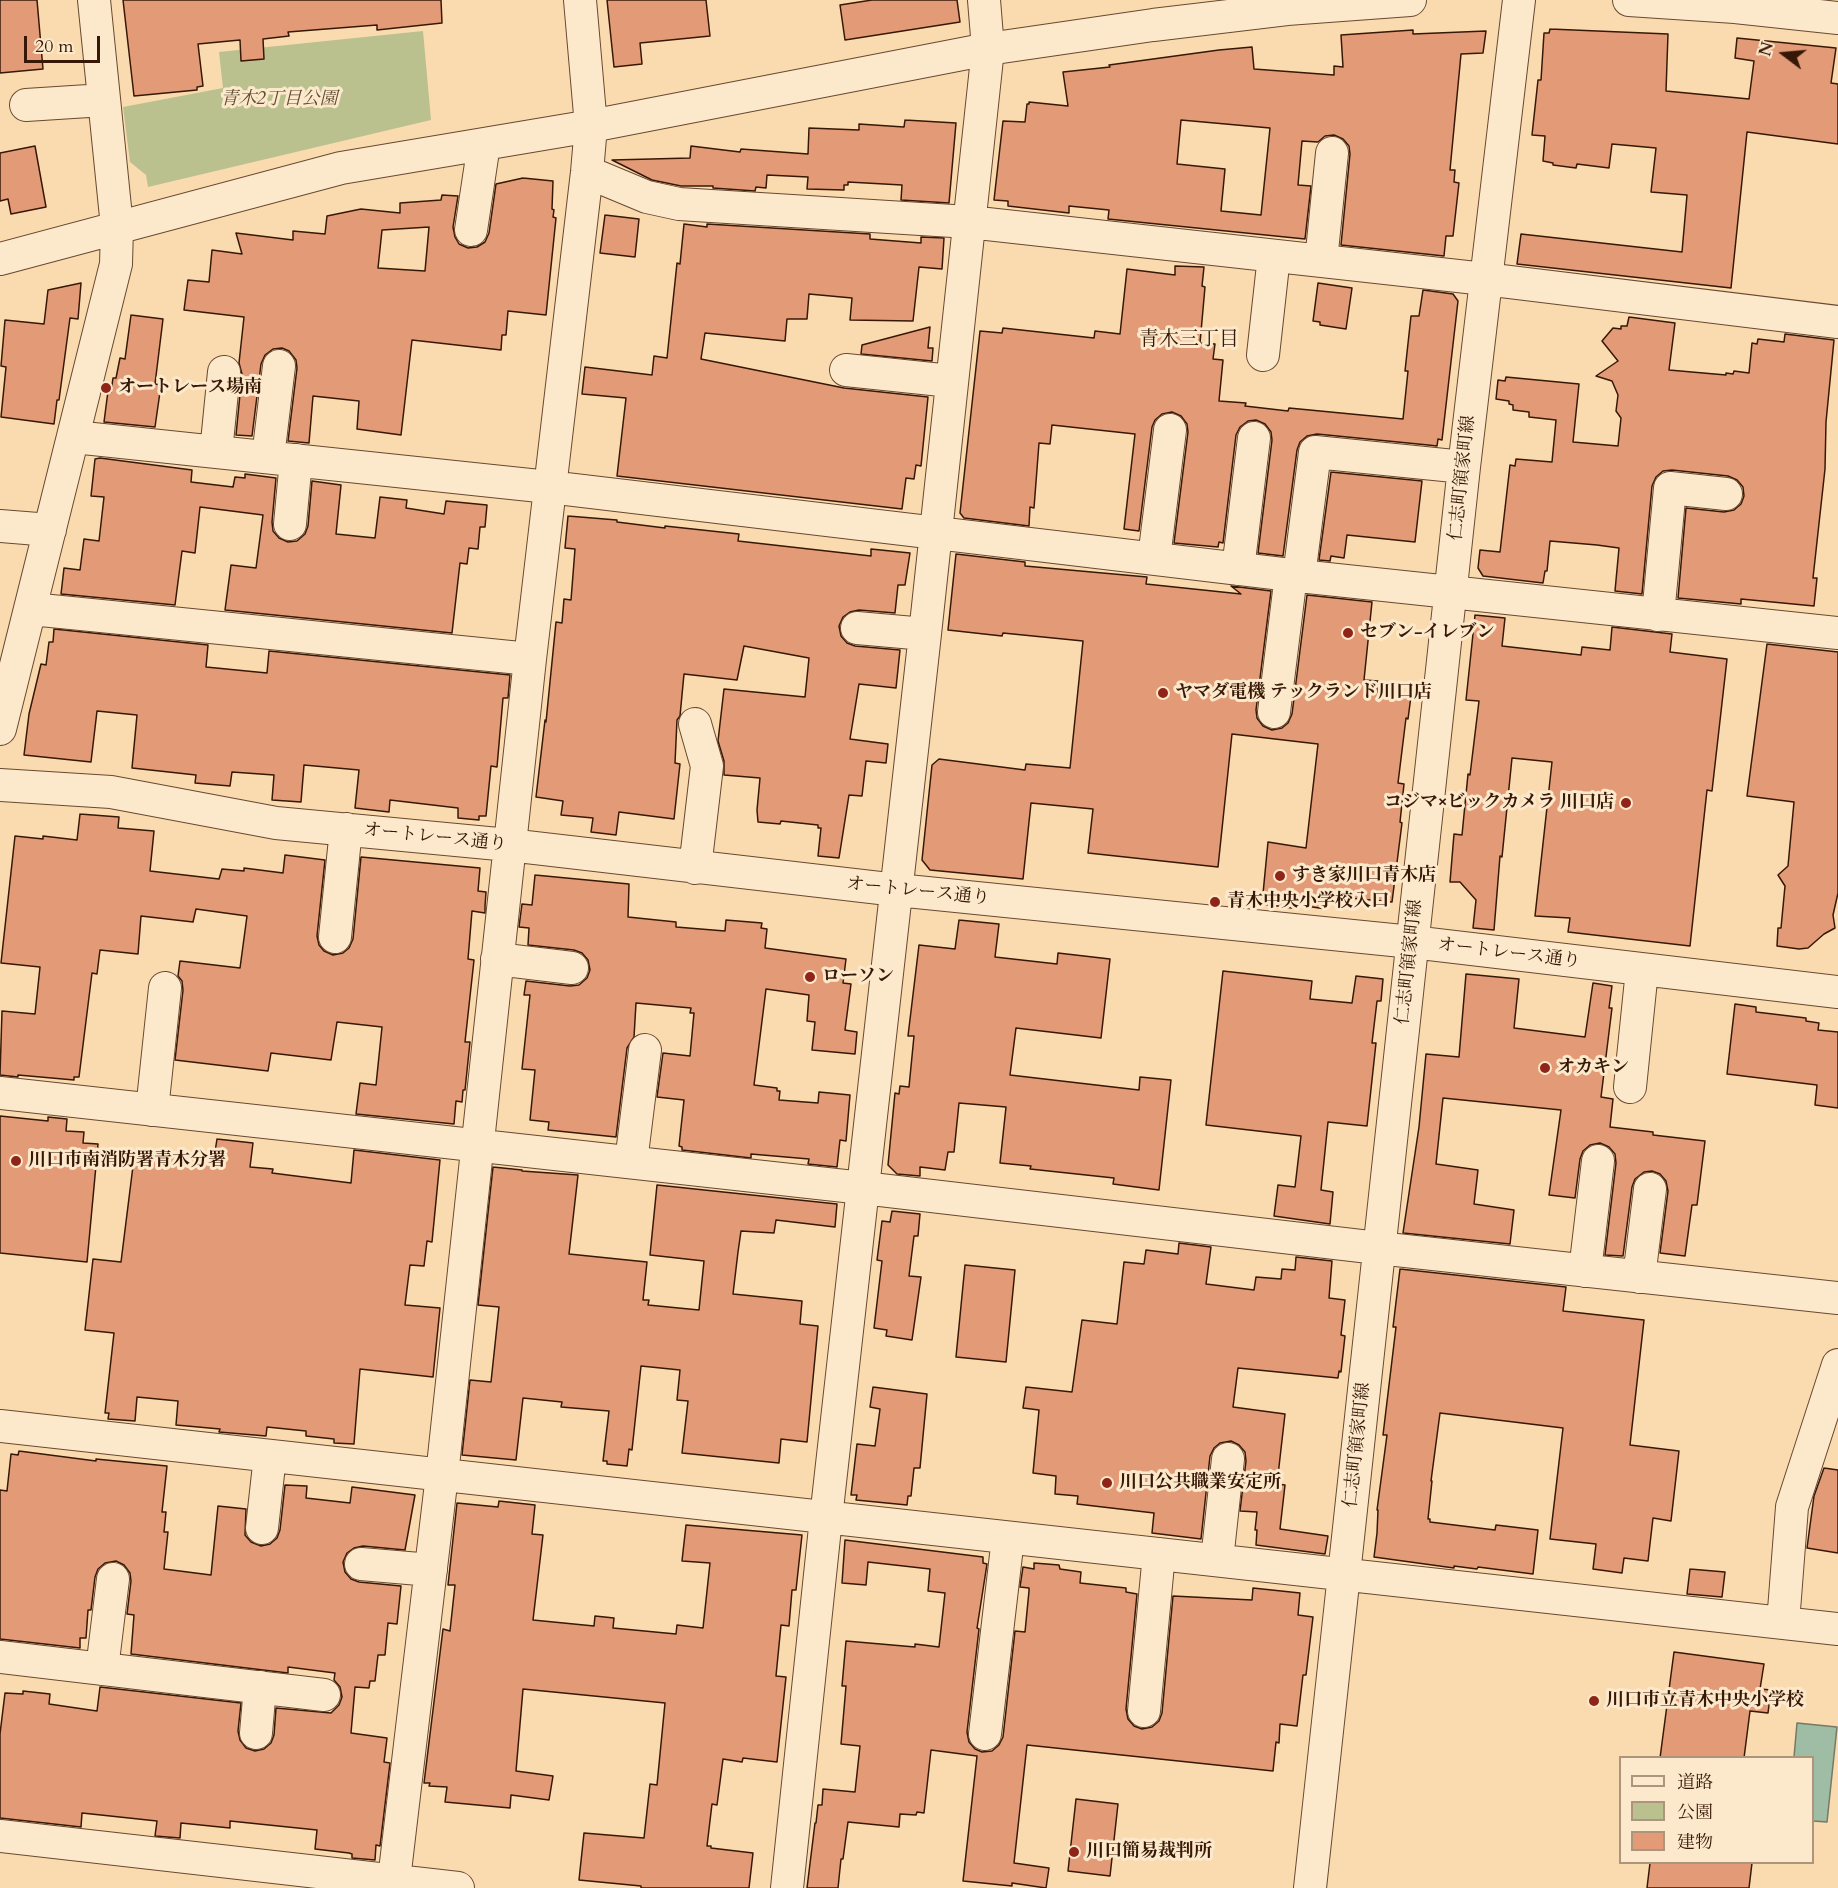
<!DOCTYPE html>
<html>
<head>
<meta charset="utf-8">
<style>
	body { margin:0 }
	#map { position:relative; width:1838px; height:1888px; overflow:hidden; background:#fadbaf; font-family:Cardo,"Noto Serif JP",serif }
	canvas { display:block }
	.legend { position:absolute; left:1619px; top:1756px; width:195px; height:108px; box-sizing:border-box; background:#fce8cb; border:2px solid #ad957d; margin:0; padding:8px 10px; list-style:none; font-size:18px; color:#371807 }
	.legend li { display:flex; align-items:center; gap:12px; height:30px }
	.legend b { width:30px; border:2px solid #ad957d }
	.north { position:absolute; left:1754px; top:24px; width:60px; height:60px; -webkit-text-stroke:4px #fce8cb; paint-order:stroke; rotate:286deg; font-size:16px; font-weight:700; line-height:24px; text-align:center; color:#371807 }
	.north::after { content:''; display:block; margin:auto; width:21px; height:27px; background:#371807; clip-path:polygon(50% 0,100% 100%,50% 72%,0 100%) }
	.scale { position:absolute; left:24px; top:36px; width:76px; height:27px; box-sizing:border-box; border:3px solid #371807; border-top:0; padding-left:8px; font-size:18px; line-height:21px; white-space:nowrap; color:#371807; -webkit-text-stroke:4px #fce8cb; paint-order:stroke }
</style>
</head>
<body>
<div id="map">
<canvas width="1838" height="1888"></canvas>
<ul class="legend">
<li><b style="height:8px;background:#fce8cb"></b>道路</li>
<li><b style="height:16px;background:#bac18e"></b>公園</li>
<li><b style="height:16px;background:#e39b77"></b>建物</li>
</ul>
<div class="north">N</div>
<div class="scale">20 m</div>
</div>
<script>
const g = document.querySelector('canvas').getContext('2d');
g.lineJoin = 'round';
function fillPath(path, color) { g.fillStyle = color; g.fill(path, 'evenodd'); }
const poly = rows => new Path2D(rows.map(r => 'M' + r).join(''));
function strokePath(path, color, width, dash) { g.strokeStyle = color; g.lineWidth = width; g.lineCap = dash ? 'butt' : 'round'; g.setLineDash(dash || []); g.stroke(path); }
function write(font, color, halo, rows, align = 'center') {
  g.font = font + ' Cardo,"Noto Serif JP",serif'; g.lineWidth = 6; g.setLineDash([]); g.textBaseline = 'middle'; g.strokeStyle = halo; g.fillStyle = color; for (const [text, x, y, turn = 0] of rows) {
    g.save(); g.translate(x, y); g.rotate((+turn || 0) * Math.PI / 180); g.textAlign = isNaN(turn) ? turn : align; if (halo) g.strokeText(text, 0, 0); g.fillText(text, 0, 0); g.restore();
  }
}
fillPath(poly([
	[423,31,431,120,148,187,146,175,130,162,123,107,223,88,219,52]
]), '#bac18e');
const water = poly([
	[1797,1723,1837,1727,1827,1822,1813,1821,1812,1758,1794,1757,1797,1723]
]);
fillPath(water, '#9fbca5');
strokePath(water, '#757a66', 1.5);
const building = poly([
	[0,0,37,0,43,69,0,73,0,0],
	[123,0,441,0,442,23,377,30,377,25,288,32,289,36,263,39,264,59,241,61,240,40,198,44,203,86,197,87,197,90,134,96,123,0],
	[607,0,706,0,710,36,640,43,642,64,614,67,607,0],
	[872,0,957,0,960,22,845,40,840,5,872,0],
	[1550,29,1668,34,1666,91,1749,99,1754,61,1735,58,1737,38,1836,48,1831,83,1838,84,1838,144,1747,132,1731,288,1517,264,1521,234,1682,252,1687,195,1651,192,1656,148,1612,144,1609,168,1577,164,1576,168,1553,165,1553,163,1543,161,1545,136,1532,135,1538,80,1541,80,1544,33,1549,33,1550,29],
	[1413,30,1413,34,1486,31,1483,53,1461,54,1450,170,1455,170,1454,182,1459,183,1453,236,1446,236,1444,256,1341,245,1350,154,1349,146,1343,139,1334,135,1325,136,1318,142,1302,141,1298,185,1311,186,1305,239,1108,219,1109,210,1069,206,1069,213,1008,206,1008,201,994,200,1003,121,1025,122,1027,104,1029,104,1029,102,1068,106,1063,72,1110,67,1109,65,1219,50,1252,47,1254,69,1334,75,1334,66,1343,67,1341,35,1413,30],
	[1181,120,1270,128,1261,215,1221,211,1225,169,1177,164,1181,120],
	[905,120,956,123,949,203,901,200,902,185,848,182,848,185,844,185,844,190,807,189,808,177,767,175,766,188,756,187,755,191,713,188,713,186,681,186,652,180,612,160,690,158,691,146,740,152,741,149,808,154,809,128,859,130,859,124,904,127,905,120],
	[35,146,46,207,11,214,8,199,0,201,0,153,35,146],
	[523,178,553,181,552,209,554,210,553,217,556,218,546,315,508,311,506,335,502,335,501,350,412,340,401,435,357,429,359,401,313,396,309,443,288,441,297,368,296,360,289,351,282,348,273,349,265,355,261,364,252,436,236,435,242,374,239,363,244,317,184,310,188,280,209,282,212,250,242,254,236,233,293,240,293,231,325,234,327,216,361,209,400,213,400,203,441,200,442,195,458,196,453,227,455,237,459,244,468,248,477,247,485,242,489,233,496,184,523,178],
	[429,227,425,271,378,268,382,230,429,227],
	[605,215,639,219,635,257,600,253,605,215],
	[684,224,707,227,707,224,870,234,870,239,921,243,921,237,944,238,942,269,919,267,913,321,850,320,852,298,809,294,807,319,787,319,785,341,705,333,701,359,844,388,928,397,921,466,916,465,914,479,906,478,902,509,617,476,626,398,582,394,585,367,652,375,654,356,667,358,677,263,680,264,684,224],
	[1175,266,1204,267,1202,286,1205,287,1200,343,1215,344,1213,359,1223,360,1219,401,1246,403,1245,406,1288,411,1289,408,1403,419,1408,371,1405,371,1411,316,1419,316,1423,290,1453,294,1458,301,1442,440,1438,439,1437,446,1428,445,1317,434,1307,436,1300,442,1297,450,1283,556,1258,553,1272,440,1271,432,1265,424,1256,420,1248,421,1240,427,1236,435,1223,543,1219,542,1218,547,1174,543,1188,432,1187,424,1181,416,1172,412,1162,414,1155,420,1152,427,1139,531,1124,529,1135,434,1052,425,1050,444,1039,443,1034,508,1030,507,1029,526,964,518,960,513,980,331,1002,333,1003,328,1094,338,1095,331,1120,334,1127,269,1175,275,1175,266],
	[81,283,78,319,70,318,59,400,57,400,54,424,1,417,6,367,1,366,5,320,44,324,48,290,81,283],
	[1318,283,1352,288,1346,329,1320,325,1320,322,1313,321,1318,283],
	[131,315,163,319,155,384,161,385,155,427,104,422,108,391,111,392,113,378,116,378,120,358,125,359,131,315],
	[1629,317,1675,323,1669,370,1726,375,1726,373,1733,374,1734,371,1749,373,1752,343,1757,344,1758,339,1784,342,1785,334,1834,340,1826,422,1825,469,1813,578,1817,578,1814,606,1741,599,1741,604,1678,598,1686,508,1724,512,1734,510,1741,504,1744,496,1743,487,1737,480,1728,476,1672,470,1663,471,1656,477,1652,486,1642,594,1615,591,1619,548,1597,545,1550,541,1547,571,1545,571,1543,583,1483,576,1478,568,1480,550,1500,552,1510,465,1515,466,1516,459,1552,462,1556,420,1529,417,1529,412,1513,410,1513,405,1509,404,1509,401,1496,399,1498,380,1505,381,1506,377,1579,384,1573,442,1618,446,1621,418,1616,411,1618,395,1612,381,1596,376,1618,361,1602,341,1613,328,1621,329,1621,326,1627,326,1629,317],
	[930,327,928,348,933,348,932,361,861,354,862,345,930,327],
	[100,458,192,470,191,482,233,487,235,477,245,478,245,474,276,478,272,522,273,531,279,538,288,542,297,541,305,534,308,526,312,481,341,485,336,534,375,538,380,497,407,500,406,508,444,514,446,501,487,505,485,527,480,527,478,549,469,548,467,564,460,563,452,633,225,610,231,565,256,568,263,515,200,507,195,553,182,551,175,605,61,594,64,568,80,570,84,539,99,541,104,497,91,496,95,459,100,458],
	[1331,472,1422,481,1415,542,1347,535,1344,558,1331,556,1330,561,1319,560,1331,472],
	[568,516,617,520,617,522,665,528,665,526,739,534,738,541,871,556,871,549,910,553,905,585,898,585,895,613,859,610,850,612,843,617,839,626,841,636,847,643,855,646,900,650,896,688,859,684,850,739,888,744,886,763,866,761,862,796,849,795,839,858,818,856,821,828,818,828,818,825,781,821,780,824,758,822,757,810,760,778,724,775,724,761,718,741,724,689,805,697,809,658,744,646,737,680,684,674,680,716,677,720,675,763,680,764,674,819,619,812,616,835,591,832,593,818,561,815,563,801,536,797,545,720,546,722,556,622,562,623,564,599,571,600,575,549,565,548,568,516],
	[956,554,1025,562,1025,566,1147,577,1146,584,1241,594,1231,586,1271,591,1256,710,1257,718,1263,726,1272,730,1282,728,1288,723,1292,714,1307,595,1372,602,1364,680,1378,681,1377,692,1411,696,1408,719,1406,718,1398,783,1404,784,1400,822,1402,823,1392,902,1328,896,1326,909,1292,904,1292,908,1262,904,1268,842,1306,848,1318,744,1232,734,1218,867,1088,853,1093,809,1031,803,1023,879,930,870,922,860,932,765,939,759,1025,770,1026,764,1070,768,1083,641,1003,633,1002,636,948,630,956,554],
	[1475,615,1505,618,1502,646,1581,655,1582,647,1610,650,1612,627,1672,634,1670,652,1727,659,1712,791,1707,790,1690,946,1568,932,1570,918,1535,916,1552,762,1512,758,1502,857,1500,856,1494,930,1473,928,1476,900,1460,882,1450,882,1454,834,1462,835,1468,774,1470,775,1479,701,1466,700,1475,615],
	[54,629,208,645,206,667,267,673,269,651,510,675,508,698,503,698,497,767,491,766,486,816,479,816,479,820,458,818,458,808,390,800,389,812,355,808,359,770,304,765,301,802,272,800,274,775,232,772,230,786,195,783,196,775,132,768,137,715,97,711,91,762,24,755,29,714,41,664,46,665,49,642,53,642,54,629],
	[1767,644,1838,652,1838,893,1833,915,1835,928,1824,934,1808,948,1799,949,1777,946,1778,928,1781,928,1785,886,1778,875,1788,866,1794,802,1747,796,1767,644],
	[80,814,119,817,118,828,154,831,150,871,219,879,222,869,244,871,244,868,283,873,285,855,325,860,317,936,319,945,324,951,333,955,343,953,349,948,353,939,361,857,480,868,478,891,486,892,485,906,485,913,472,911,468,959,474,960,465,1042,470,1042,465,1090,463,1090,462,1102,456,1101,454,1124,356,1114,360,1083,376,1085,382,1027,337,1022,331,1060,271,1053,268,1071,175,1060,183,990,182,981,178,976,180,961,240,968,247,916,196,909,193,922,141,916,138,954,100,950,97,974,92,973,79,1077,74,1077,74,1080,18,1075,18,1077,0,1075,2,1011,35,1014,40,967,1,963,15,836,43,839,43,836,77,840,80,814],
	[535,875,629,884,628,917,676,922,676,927,725,931,726,920,762,923,761,928,767,929,765,948,846,959,843,983,851,984,845,1030,857,1032,855,1054,812,1050,815,1022,807,1021,809,995,766,989,754,1085,777,1088,777,1091,780,1091,779,1100,818,1103,819,1092,850,1095,846,1141,840,1140,837,1167,808,1164,809,1159,751,1154,751,1158,682,1150,682,1147,679,1146,684,1100,657,1097,663,1053,690,1056,694,1013,690,1013,691,1008,636,1003,634,1037,627,1048,616,1137,548,1130,549,1122,530,1120,535,1070,522,1069,530,995,524,995,526,981,570,986,579,985,587,978,590,970,588,960,582,953,574,950,528,945,529,928,519,927,522,904,532,905,535,875],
	[959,920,999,924,995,957,1057,964,1058,953,1110,959,1101,1038,1016,1028,1010,1075,1139,1090,1140,1077,1171,1080,1159,1190,1113,1184,1114,1178,1030,1169,1031,1166,1000,1163,1006,1107,959,1103,954,1152,948,1152,945,1170,920,1167,920,1176,897,1174,888,1165,895,1093,899,1094,900,1086,909,1087,914,1036,908,1036,919,945,955,949,959,920],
	[1223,971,1312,981,1310,999,1352,1003,1356,976,1383,979,1381,1001,1377,1001,1372,1043,1376,1043,1367,1126,1328,1122,1321,1190,1333,1192,1330,1224,1274,1216,1278,1185,1295,1187,1301,1136,1206,1125,1223,971],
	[1466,974,1519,979,1514,1028,1585,1037,1593,983,1612,986,1609,1008,1612,1008,1601,1097,1613,1099,1610,1127,1653,1132,1653,1135,1705,1141,1697,1205,1692,1205,1685,1256,1660,1253,1668,1191,1666,1181,1660,1174,1652,1171,1644,1172,1635,1179,1632,1187,1623,1256,1605,1255,1616,1163,1615,1154,1609,1147,1600,1143,1590,1145,1583,1151,1580,1159,1575,1198,1549,1195,1561,1110,1443,1098,1436,1164,1478,1170,1474,1204,1514,1210,1510,1244,1403,1233,1419,1127,1426,1054,1459,1057,1466,974],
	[1735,1004,1756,1007,1756,1012,1806,1018,1806,1021,1819,1023,1818,1030,1838,1032,1838,1108,1815,1105,1817,1085,1727,1074,1735,1004],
	[0,1116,48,1121,48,1117,67,1119,66,1131,84,1132,83,1143,98,1144,87,1262,0,1253,0,1116],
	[217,1139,253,1143,250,1167,273,1169,272,1173,351,1183,354,1150,440,1160,432,1242,427,1241,424,1266,410,1265,405,1305,440,1308,433,1377,360,1369,354,1444,334,1443,334,1439,306,1436,306,1431,267,1427,266,1436,219,1432,220,1429,176,1425,178,1401,137,1397,135,1421,108,1419,109,1413,105,1413,114,1333,85,1330,93,1259,121,1262,135,1150,214,1158,217,1139],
	[493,1167,522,1170,522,1171,578,1175,569,1254,647,1262,643,1300,649,1300,648,1305,699,1310,704,1261,650,1255,657,1185,837,1204,835,1227,776,1220,774,1233,741,1231,738,1252,733,1294,802,1301,800,1324,818,1326,807,1442,781,1439,779,1463,682,1453,688,1401,677,1400,680,1370,641,1366,632,1450,629,1449,627,1466,607,1464,607,1461,603,1461,609,1411,561,1407,562,1402,523,1398,516,1460,462,1455,470,1380,491,1382,499,1307,478,1305,493,1167],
	[892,1211,920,1214,918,1236,914,1236,909,1276,921,1277,912,1340,886,1336,887,1330,874,1328,882,1261,877,1260,882,1221,890,1222,892,1211],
	[1179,1243,1211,1247,1206,1284,1254,1290,1256,1277,1281,1279,1282,1269,1295,1270,1296,1257,1332,1261,1329,1298,1345,1300,1341,1335,1345,1336,1341,1372,1339,1371,1338,1378,1238,1368,1233,1407,1285,1414,1277,1484,1285,1485,1280,1529,1328,1536,1325,1554,1256,1545,1257,1530,1255,1530,1257,1512,1240,1511,1246,1461,1245,1452,1239,1445,1231,1441,1220,1443,1214,1448,1210,1456,1201,1539,1152,1533,1154,1513,1077,1504,1078,1496,1055,1494,1056,1476,1033,1473,1039,1410,1023,1408,1026,1387,1072,1392,1082,1320,1117,1324,1124,1262,1144,1264,1146,1250,1178,1254,1179,1243],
	[965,1265,1015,1270,1006,1362,956,1357,965,1265],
	[1400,1269,1566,1287,1563,1311,1644,1320,1630,1445,1679,1451,1671,1521,1653,1518,1648,1561,1624,1558,1622,1573,1593,1569,1596,1544,1550,1539,1563,1428,1440,1413,1431,1481,1432,1481,1428,1519,1430,1519,1430,1522,1495,1530,1496,1525,1538,1530,1533,1574,1478,1567,1477,1569,1454,1566,1454,1568,1374,1557,1377,1533,1378,1510,1377,1510,1387,1435,1383,1435,1396,1327,1393,1327,1400,1269],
	[873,1387,927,1394,920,1468,914,1468,911,1496,908,1496,907,1505,856,1500,857,1495,851,1495,857,1444,875,1446,880,1409,870,1407,873,1387],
	[19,1451,96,1461,96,1459,167,1466,162,1512,166,1512,164,1532,168,1532,164,1569,211,1575,218,1506,246,1509,245,1535,251,1542,261,1546,270,1544,277,1538,280,1530,285,1485,307,1486,306,1498,350,1503,352,1487,415,1495,405,1550,363,1546,354,1548,347,1553,343,1562,345,1572,351,1579,359,1582,401,1586,397,1624,388,1623,385,1655,378,1655,375,1681,370,1681,369,1688,355,1687,351,1733,387,1738,384,1762,390,1763,381,1838,380,1846,376,1845,375,1860,352,1858,352,1854,349,1853,315,1849,317,1830,230,1821,230,1828,181,1823,180,1838,155,1836,157,1821,82,1813,81,1827,0,1818,0,1734,5,1693,23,1694,23,1691,50,1694,49,1704,97,1711,100,1687,241,1703,238,1731,240,1740,246,1748,255,1751,264,1749,271,1743,274,1735,276,1708,331,1713,339,1705,342,1697,340,1687,334,1680,335,1673,288,1667,288,1673,131,1654,134,1615,127,1614,131,1581,130,1573,124,1565,116,1561,105,1563,98,1569,95,1577,91,1610,88,1610,86,1638,80,1638,80,1648,0,1639,0,1490,7,1491,11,1454,18,1455,19,1451],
	[1824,1468,1838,1470,1838,1553,1807,1548,1814,1496,1824,1468],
	[499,1501,535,1505,532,1534,543,1535,533,1620,594,1626,595,1616,614,1618,613,1628,676,1634,677,1625,703,1628,710,1563,682,1561,686,1525,802,1535,796,1590,792,1590,789,1626,781,1625,776,1676,786,1677,777,1762,743,1758,742,1762,723,1759,717,1805,712,1804,707,1846,711,1846,711,1848,753,1853,749,1888,641,1888,641,1886,579,1880,584,1833,644,1838,650,1784,657,1785,665,1703,523,1689,516,1771,553,1776,549,1800,511,1795,510,1808,445,1802,447,1787,429,1786,430,1783,424,1783,443,1629,450,1631,455,1585,448,1585,457,1503,498,1507,499,1501],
	[845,1540,983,1557,983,1563,987,1564,977,1628,979,1629,967,1732,969,1742,975,1749,982,1752,992,1751,999,1745,1003,1737,1015,1631,1025,1632,1029,1591,1029,1588,1020,1587,1023,1567,1034,1569,1034,1563,1059,1565,1060,1569,1081,1572,1080,1583,1126,1588,1126,1592,1137,1594,1126,1709,1128,1719,1134,1726,1142,1729,1152,1727,1159,1721,1162,1713,1173,1596,1252,1600,1253,1588,1300,1593,1298,1615,1313,1617,1306,1675,1303,1675,1297,1726,1280,1724,1279,1743,1276,1742,1273,1771,1027,1745,1014,1863,1049,1868,1046,1888,1012,1883,1012,1886,963,1881,977,1756,931,1750,924,1813,917,1812,916,1815,900,1814,899,1827,848,1822,843,1859,841,1859,838,1888,807,1888,815,1823,816,1823,818,1805,822,1805,823,1789,855,1792,860,1746,841,1744,846,1686,842,1686,846,1641,915,1647,915,1644,939,1647,945,1593,928,1591,930,1569,868,1562,866,1585,842,1583,845,1540],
	[1690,1569,1725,1572,1722,1597,1687,1594,1690,1569],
	[1674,1652,1764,1664,1760,1689,1771,1690,1768,1713,1750,1711,1744,1758,1660,1758,1674,1652],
	[1076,1799,1118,1804,1110,1876,1068,1871,1076,1799],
	[1650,1863,1752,1863,1749,1888,1647,1888,1650,1863]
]);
fillPath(building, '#e39b77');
strokePath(building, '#371807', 1.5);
const minor = poly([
	[1629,0,1735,7,1838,18],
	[26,105,104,100],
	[587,172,647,197,679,204,969,222,1485,279,1838,322],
	[471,230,484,144],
	[0,259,341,168,591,126,988,49,1153,25,1287,9,1410,0],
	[1321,261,1332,153],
	[1263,355,1274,256],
	[846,370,951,381],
	[74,437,549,487,1299,576,1838,633],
	[216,452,224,372],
	[268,457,279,366],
	[290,524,296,460],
	[0,526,50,530],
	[1154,558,1170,430],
	[1238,569,1254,438],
	[1299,576,1315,452,1464,467],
	[31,609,530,659],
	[1658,615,1670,488,1726,494],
	[857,628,925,634],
	[1274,712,1291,575],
	[0,729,116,264,117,227,94,0],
	[0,785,111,792,276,823,509,845,897,890,1412,942,1838,992],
	[695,868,707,766,695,724],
	[335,937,346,829],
	[497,959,572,968],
	[1630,1087,1642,970],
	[0,1093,863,1188,1378,1248,1838,1298],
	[152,1110,165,988],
	[631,1162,645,1050],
	[1585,1271,1598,1161],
	[1639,1277,1650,1189],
	[0,1426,1838,1629],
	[262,1528,270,1456],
	[1217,1560,1228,1459],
	[361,1564,431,1570],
	[1783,1623,1792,1507,1838,1365],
	[0,1657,324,1695],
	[102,1669,113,1579],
	[1144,1711,1159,1554],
	[256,1733,260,1687],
	[985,1734,1008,1538],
	[0,1836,458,1888],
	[393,1888,442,1475,530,659,587,172,591,126,580,0],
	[787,1888,826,1518,925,634,988,49,984,0],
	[1310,1888,1464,467,1519,0]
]);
strokePath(minor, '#684931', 34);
strokePath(minor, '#fce8cb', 32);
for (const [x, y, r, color] of [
	[106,388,6,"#8f2418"],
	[1348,633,6,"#8f2418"],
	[1163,693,6,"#8f2418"],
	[1626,803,6,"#8f2418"],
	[1280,876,6,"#8f2418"],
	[1215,902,6,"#8f2418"],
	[810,977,6,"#8f2418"],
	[1545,1068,6,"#8f2418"],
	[16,1161,6,"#8f2418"],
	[1107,1483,6,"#8f2418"],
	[1594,1701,6,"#8f2418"],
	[1074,1852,6,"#8f2418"]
]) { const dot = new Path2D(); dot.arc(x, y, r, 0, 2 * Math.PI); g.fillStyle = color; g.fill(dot); strokePath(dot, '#fce8cb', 2); }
write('italic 18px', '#5e4b30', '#fce8cb', [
	["青木2丁目公園",279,100]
]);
write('bold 18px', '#371807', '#fce8cb', [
	["オートレース場南",118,388],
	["セブン-イレブン",1360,633],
	["ヤマダ電機 テックランド川口店",1175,693],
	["コジマ×ビックカメラ 川口店",1614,803,"right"],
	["すき家川口青木店",1292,876],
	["青木中央小学校入口",1227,902],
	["ローソン",822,977],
	["オカキン",1557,1068],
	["川口市南消防署青木分署",28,1161],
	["川口公共職業安定所",1119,1483],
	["川口市立青木中央小学校",1606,1701],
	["川口簡易裁判所",1086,1852]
], 'left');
write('18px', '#371807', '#fce8cb', [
	["仁志町領家町線",1463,478,-84],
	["オートレース通り",435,838,6],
	["オートレース通り",918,892,6],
	["オートレース通り",1509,954,7],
	["仁志町領家町線",1410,962,-84],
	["仁志町領家町線",1358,1445,-84]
]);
write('20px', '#371807', '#fce8cb', [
	["青木三丁目",1189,340]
]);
</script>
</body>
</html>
